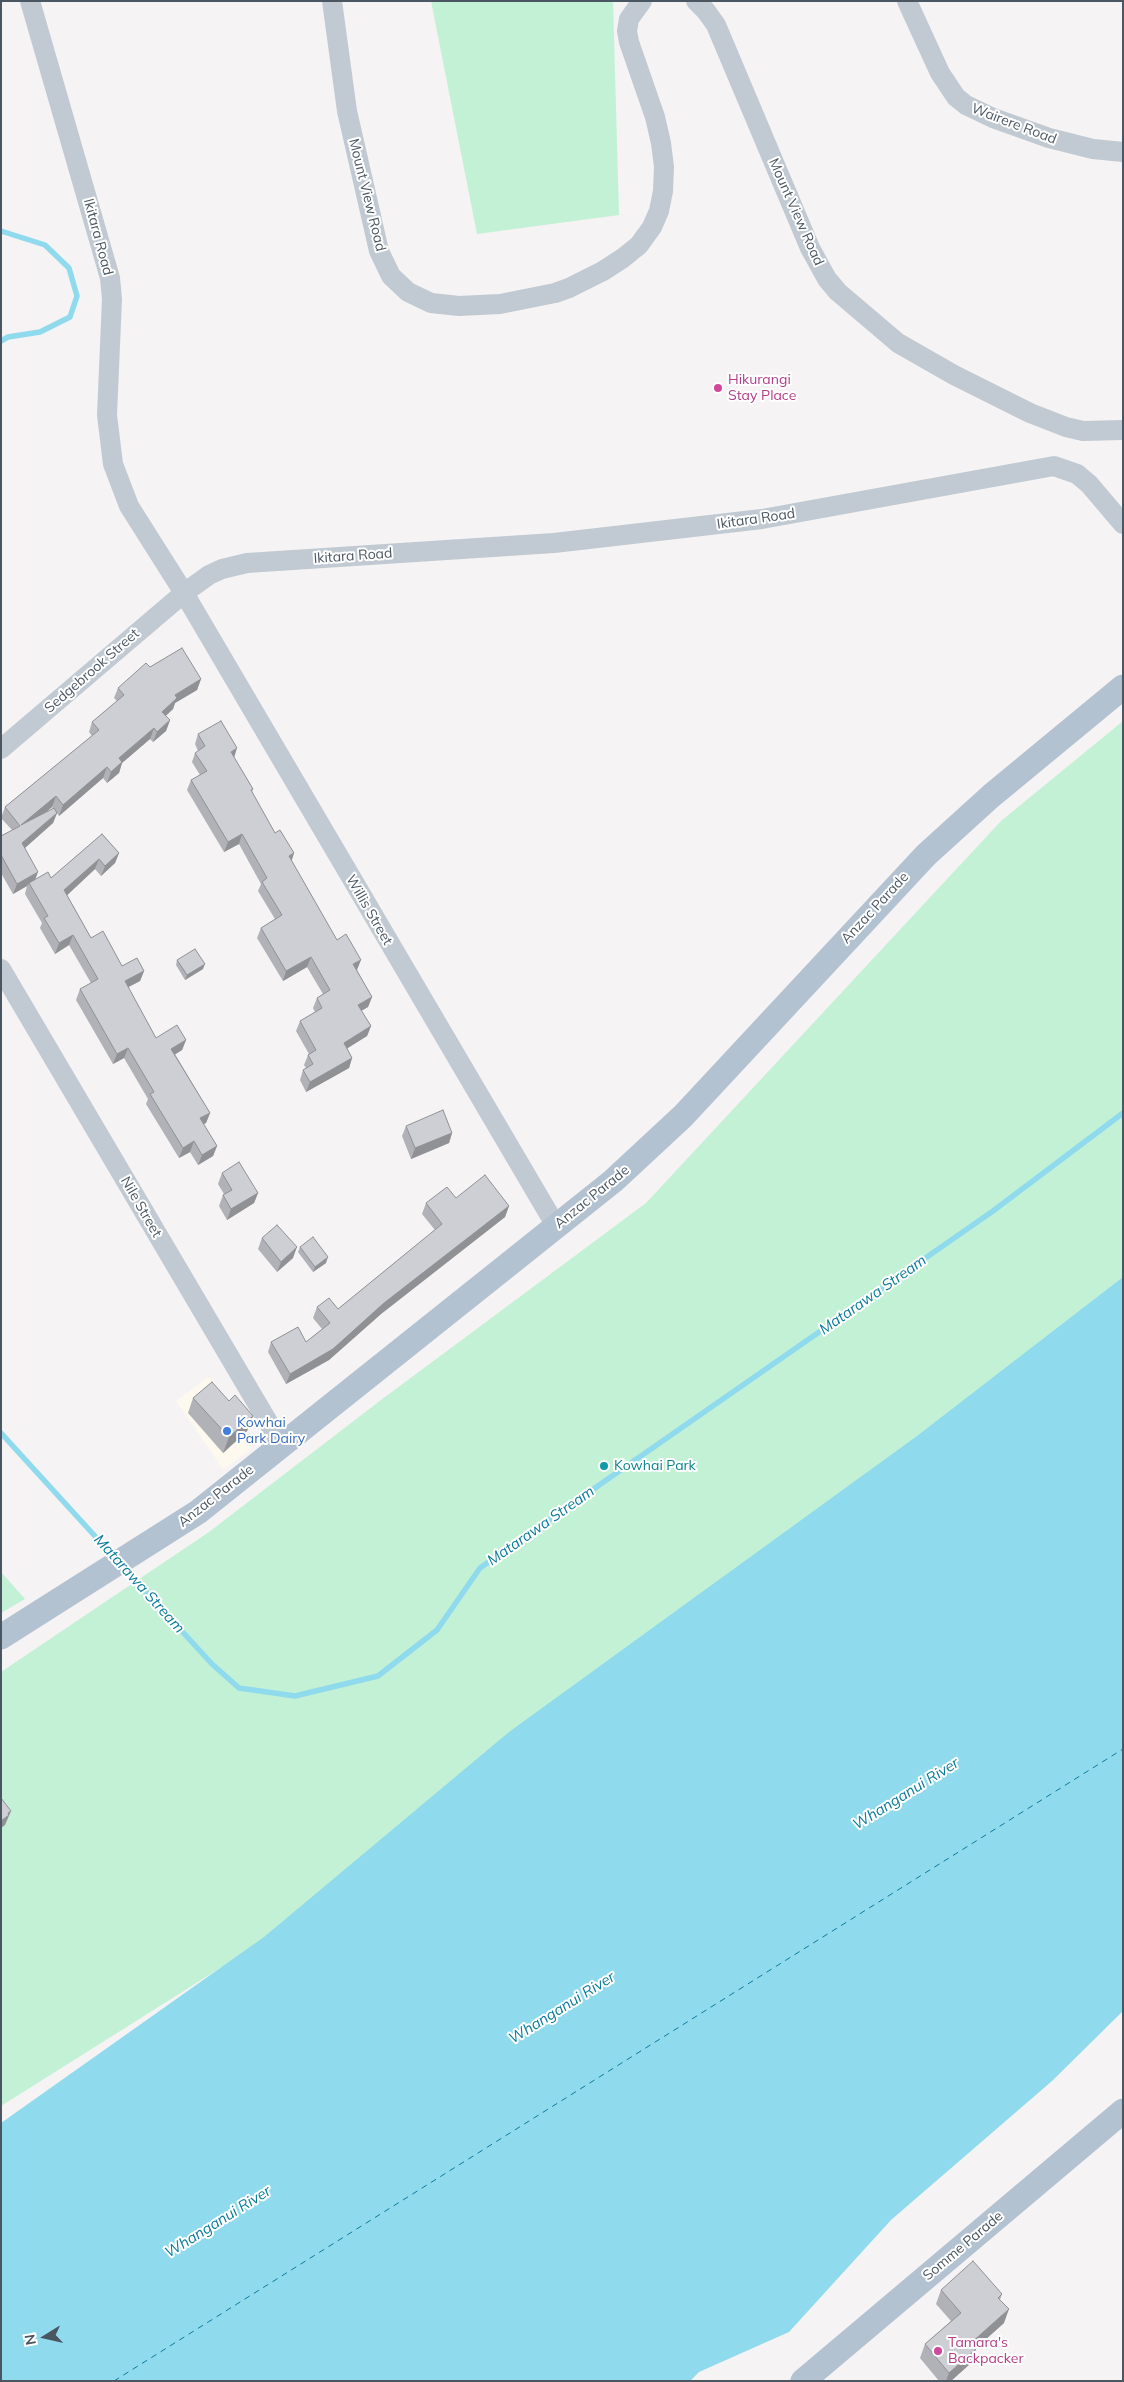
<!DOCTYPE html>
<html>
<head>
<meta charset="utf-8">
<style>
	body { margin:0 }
	#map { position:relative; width:1124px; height:2382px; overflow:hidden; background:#f5f3f3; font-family:Mulish,sans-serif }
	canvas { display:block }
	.frame { position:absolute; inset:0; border:2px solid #4a5661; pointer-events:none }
	.north { position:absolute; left:20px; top:2312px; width:50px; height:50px; -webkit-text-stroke:4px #fff; paint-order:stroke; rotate:260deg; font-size:14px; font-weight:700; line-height:20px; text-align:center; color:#4a5661 }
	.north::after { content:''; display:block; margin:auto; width:18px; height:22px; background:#4a5661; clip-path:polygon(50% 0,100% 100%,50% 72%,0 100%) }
</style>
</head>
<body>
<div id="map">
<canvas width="1124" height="2382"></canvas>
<div class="frame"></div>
<div class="north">N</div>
</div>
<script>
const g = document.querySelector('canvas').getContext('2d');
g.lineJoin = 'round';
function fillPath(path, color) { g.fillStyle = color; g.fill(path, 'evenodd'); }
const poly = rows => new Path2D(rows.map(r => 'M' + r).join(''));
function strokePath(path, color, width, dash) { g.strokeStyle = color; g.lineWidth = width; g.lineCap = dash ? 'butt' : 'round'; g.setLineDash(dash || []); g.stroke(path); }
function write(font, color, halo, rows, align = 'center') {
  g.font = font + ' Mulish,sans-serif'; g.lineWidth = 4; g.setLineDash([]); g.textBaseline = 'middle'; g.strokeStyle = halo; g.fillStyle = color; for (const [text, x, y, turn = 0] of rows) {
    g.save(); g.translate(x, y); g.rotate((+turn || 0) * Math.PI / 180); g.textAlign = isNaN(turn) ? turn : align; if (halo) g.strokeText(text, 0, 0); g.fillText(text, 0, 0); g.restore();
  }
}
fillPath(poly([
	[210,1376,252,1440,248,1452,223,1469,176,1401]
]), '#fdf9ef');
fillPath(poly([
	[431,1,613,1,619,215,477,234],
	[1123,721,1123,1277,333,1897,1,2106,1,1672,209,1532,381,1400,646,1203,1001,821],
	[1,1572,25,1599,1,1613]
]), '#c3f1d5');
fillPath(poly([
	[1123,1277,1123,2011,1052,2081,891,2220,789,2332,699,2372,690,2381,1,2381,1,2123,264,1937,509,1732,917,1436]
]), '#90daee');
strokePath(poly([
	[1,231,45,245,69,268,77,296,70,317,40,332,8,337,1,341],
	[1,1433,114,1557],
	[122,1566,212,1664,239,1688,295,1696,378,1676,437,1630,480,1568,993,1211,1123,1113]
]), '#90daee', 5.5);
strokePath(poly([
	[114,2381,1123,1749]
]), '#0c7c9b', 1, [6, 5]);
strokePath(poly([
	[30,1,110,278,112,299,107,415,113,464,129,506,184,593,209,575,222,569,247,563,554,543,762,519,1054,466,1077,474,1089,484,1123,524],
	[332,1,347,111,379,251,391,276,408,292,431,303,459,306,500,304,555,293,569,288,603,271,623,258,639,245,652,227,659,211,663,191,664,167,661,143,655,117,629,42,627,31,629,19,642,1],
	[696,1,706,11,716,25,810,248,827,279,838,292,898,343,954,375,1030,413,1066,427,1083,431,1123,430],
	[907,1,940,73,956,97,966,105,993,118,1049,138,1093,149,1123,152],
	[1,749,184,593,556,1226],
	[1,969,281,1444]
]), '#c1cad2', 20);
strokePath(poly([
	[1,1637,198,1512,613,1181,683,1116,926,855,991,796,1123,687],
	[803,2381,1123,2111]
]), '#b3c2d1', 25);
fillPath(poly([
	[150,667,201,679,197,690,175,703,173,709,166,716,170,720,166,731,153,742,150,739,122,763,119,773,107,783,103,778,59,816,57,813,53,823,25,848,35,880,51,878,102,834,119,853,115,863,101,876,95,869,67,895,91,938,122,966,144,971,140,981,128,987,156,1038,186,1040,182,1050,175,1054,210,1113,206,1123,203,1124,217,1146,213,1156,198,1165,190,1152,179,1158,146,1104,148,1099,124,1058,113,1064,76,1000,80,989,91,983,69,945,55,954,40,928,42,923,25,894,27,886,13,894,1,873,1,836,12,830,1,818,5,807,92,736,89,732,92,722,117,701,114,698,118,688],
	[52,807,53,808,45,813],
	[198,734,234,758,253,789,252,792,275,833,294,853,291,860,337,940,357,970,372,997,368,1007,361,1011,371,1026,367,1036,347,1048,352,1058,349,1068,306,1092,300,1080,303,1070,306,1068,304,1065,308,1055,309,1054,296,1031,300,1021,315,1012,313,1008,317,998,323,994,307,967,283,981,257,938,261,928,275,919,258,891,261,884,239,844,224,852,187,790,191,780,200,775,192,762,195,753,198,751,195,744],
	[177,960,203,969,185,980,176,965],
	[406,1126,452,1133,449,1143,411,1159,402,1136],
	[222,1173,258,1193,254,1203,227,1220,219,1206,223,1195,224,1194,218,1184],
	[456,1198,509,1206,505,1217,381,1314,329,1360,286,1384,268,1352,271,1342,306,1342,322,1329,313,1318,317,1307,338,1309,435,1230,422,1214,426,1203],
	[262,1238,293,1258,277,1272,258,1249],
	[300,1247,326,1263,313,1272,298,1252],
	[193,1398,229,1401,253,1416,247,1431,223,1453,188,1413],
	[941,2290,1002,2294,1000,2300,1004,2323,976,2348,971,2363,951,2381,939,2381,920,2358,925,2344,951,2321,936,2304]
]), '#b0b2b7');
fillPath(poly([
	[201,679,197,690,175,703,173,709,158,722,162,712,175,695],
	[170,720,166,731,153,742,157,732],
	[154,728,150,739,122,763,119,773,107,783,111,772,119,758],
	[237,748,234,758,231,752],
	[107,767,103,778,59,816,63,805],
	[56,796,52,807,18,836,21,825],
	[57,813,53,823,18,854,22,843],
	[242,834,239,844,224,852,228,842],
	[119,853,115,863,101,876,105,866],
	[294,853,291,863,289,856],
	[99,859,95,869,61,901,64,890],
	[38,872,34,883,29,883,27,886,13,894,17,884],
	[73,935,69,945,55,954,59,943],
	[311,957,307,967,283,981,286,971],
	[361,960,357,970,350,974,353,964],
	[205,964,203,969,185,980,187,975],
	[144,971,140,981,121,991,125,981],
	[372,997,368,1007,354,1015,358,1005],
	[371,1026,367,1036,340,1053,344,1043],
	[186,1040,182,1050,168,1059,171,1049],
	[128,1048,124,1058,113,1064,117,1054],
	[352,1058,349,1068,306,1092,310,1082],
	[210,1113,206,1123,196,1128,200,1118],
	[452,1133,449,1143,411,1159,415,1148],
	[194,1141,190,1152,179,1158,183,1148],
	[217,1146,213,1156,198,1165,202,1155],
	[258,1193,254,1203,227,1220,231,1209],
	[509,1206,505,1217,381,1314,329,1360,286,1384,290,1374,384,1303],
	[297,1247,293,1258,277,1272,281,1262],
	[328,1257,326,1263,313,1272,315,1267],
	[253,1416,247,1431,223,1453,229,1437],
	[11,1811,5,1825,1,1828,1,1821,8,1813],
	[1009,2309,1004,2323,966,2357,971,2343],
	[976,2349,971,2363,951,2381,946,2381,949,2373]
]), '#909195');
const building = poly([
	[182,648,201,679,175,695,177,698,162,712,170,720,157,732,154,728,119,758,122,762,111,772,107,767,63,805,56,796,21,825,54,808,57,813,22,843,38,872,17,884,1,855,1,836,20,826,5,807,99,730,92,722,124,695,118,688,146,663,150,667,182,648],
	[221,721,237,748,231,752,253,789,251,790,275,833,280,830,294,853,289,856,337,940,346,934,361,960,353,964,372,997,358,1005,371,1026,344,1043,352,1058,310,1082,303,1070,313,1064,308,1055,316,1050,300,1021,322,1008,317,998,330,990,311,957,286,971,261,928,282,915,262,882,267,878,242,834,228,842,191,780,207,771,195,753,205,746,198,734,221,721],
	[102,834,119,853,105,866,99,859,64,890,91,938,103,931,122,966,137,958,144,971,125,981,156,1038,177,1025,186,1040,171,1049,210,1113,200,1118,217,1146,202,1155,194,1141,183,1148,150,1094,154,1092,128,1048,117,1054,80,989,98,979,73,935,59,943,44,918,48,916,29,883,48,872,51,878,102,834],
	[195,949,205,964,187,975,177,960,195,949],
	[443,1110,452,1133,415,1148,406,1126,443,1110],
	[239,1162,258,1193,231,1209,223,1195,232,1190,222,1173,239,1162],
	[485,1175,509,1206,384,1303,333,1349,290,1374,271,1342,298,1327,306,1342,330,1323,317,1307,329,1298,338,1309,442,1224,426,1203,447,1187,456,1198,485,1175],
	[277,1225,297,1247,281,1262,262,1238,277,1225],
	[313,1237,328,1257,315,1267,300,1247,313,1237],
	[212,1382,229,1401,235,1395,253,1416,229,1437,193,1398,212,1382],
	[1,1798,11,1811,8,1813,9,1815,1,1821,1,1798],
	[973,2261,1002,2294,998,2298,1009,2309,971,2343,976,2349,949,2373,925,2344,961,2313,941,2290,973,2261]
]);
fillPath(building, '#cdcfd5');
strokePath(building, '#909195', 1);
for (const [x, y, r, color] of [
	[718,388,5,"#d1479c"],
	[227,1431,5,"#3f7fe0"],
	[604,1466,5,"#0f9aa8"],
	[938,2351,5,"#d1479c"]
]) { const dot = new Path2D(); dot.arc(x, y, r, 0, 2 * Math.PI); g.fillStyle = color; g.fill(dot); strokePath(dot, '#fff', 2); }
write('14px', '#4a5661', '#fff', [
	["Wairere Road",1014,124,21],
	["Mount View Road",367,195,76],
	["Mount View Road",796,212,66],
	["Ikitara Road",98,237,75],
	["Ikitara Road",756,519,-8],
	["Ikitara Road",353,556,-4],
	["Sedgebrook Street",92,671,-41],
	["Anzac Parade",875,908,-47],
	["Willis Street",369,910,60],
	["Anzac Parade",592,1197,-39],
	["Nile Street",141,1207,60],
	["Anzac Parade",216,1496,-38],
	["Somme Parade",963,2246,-40]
]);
write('14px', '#b23c85', '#fff', [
	["Hikurangi",728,380],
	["Stay Place",728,396],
	["Tamara's",948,2343],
	["Backpacker",948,2359]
], 'left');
write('14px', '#366cbe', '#fff', [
	["Kowhai",237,1423],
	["Park Dairy",237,1439]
], 'left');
write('14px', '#0d838f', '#fff', [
	["Kowhai Park",614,1466]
], 'left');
write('italic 15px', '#0c7c9b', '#fff', [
	["Matarawa Stream",873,1295,-35],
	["Matarawa Stream",541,1526,-35],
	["Matarawa Stream",139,1584,48],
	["Whanganui River",906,1794,-32],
	["Whanganui River",562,2008,-32],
	["Whanganui River",218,2222,-32]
]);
</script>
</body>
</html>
